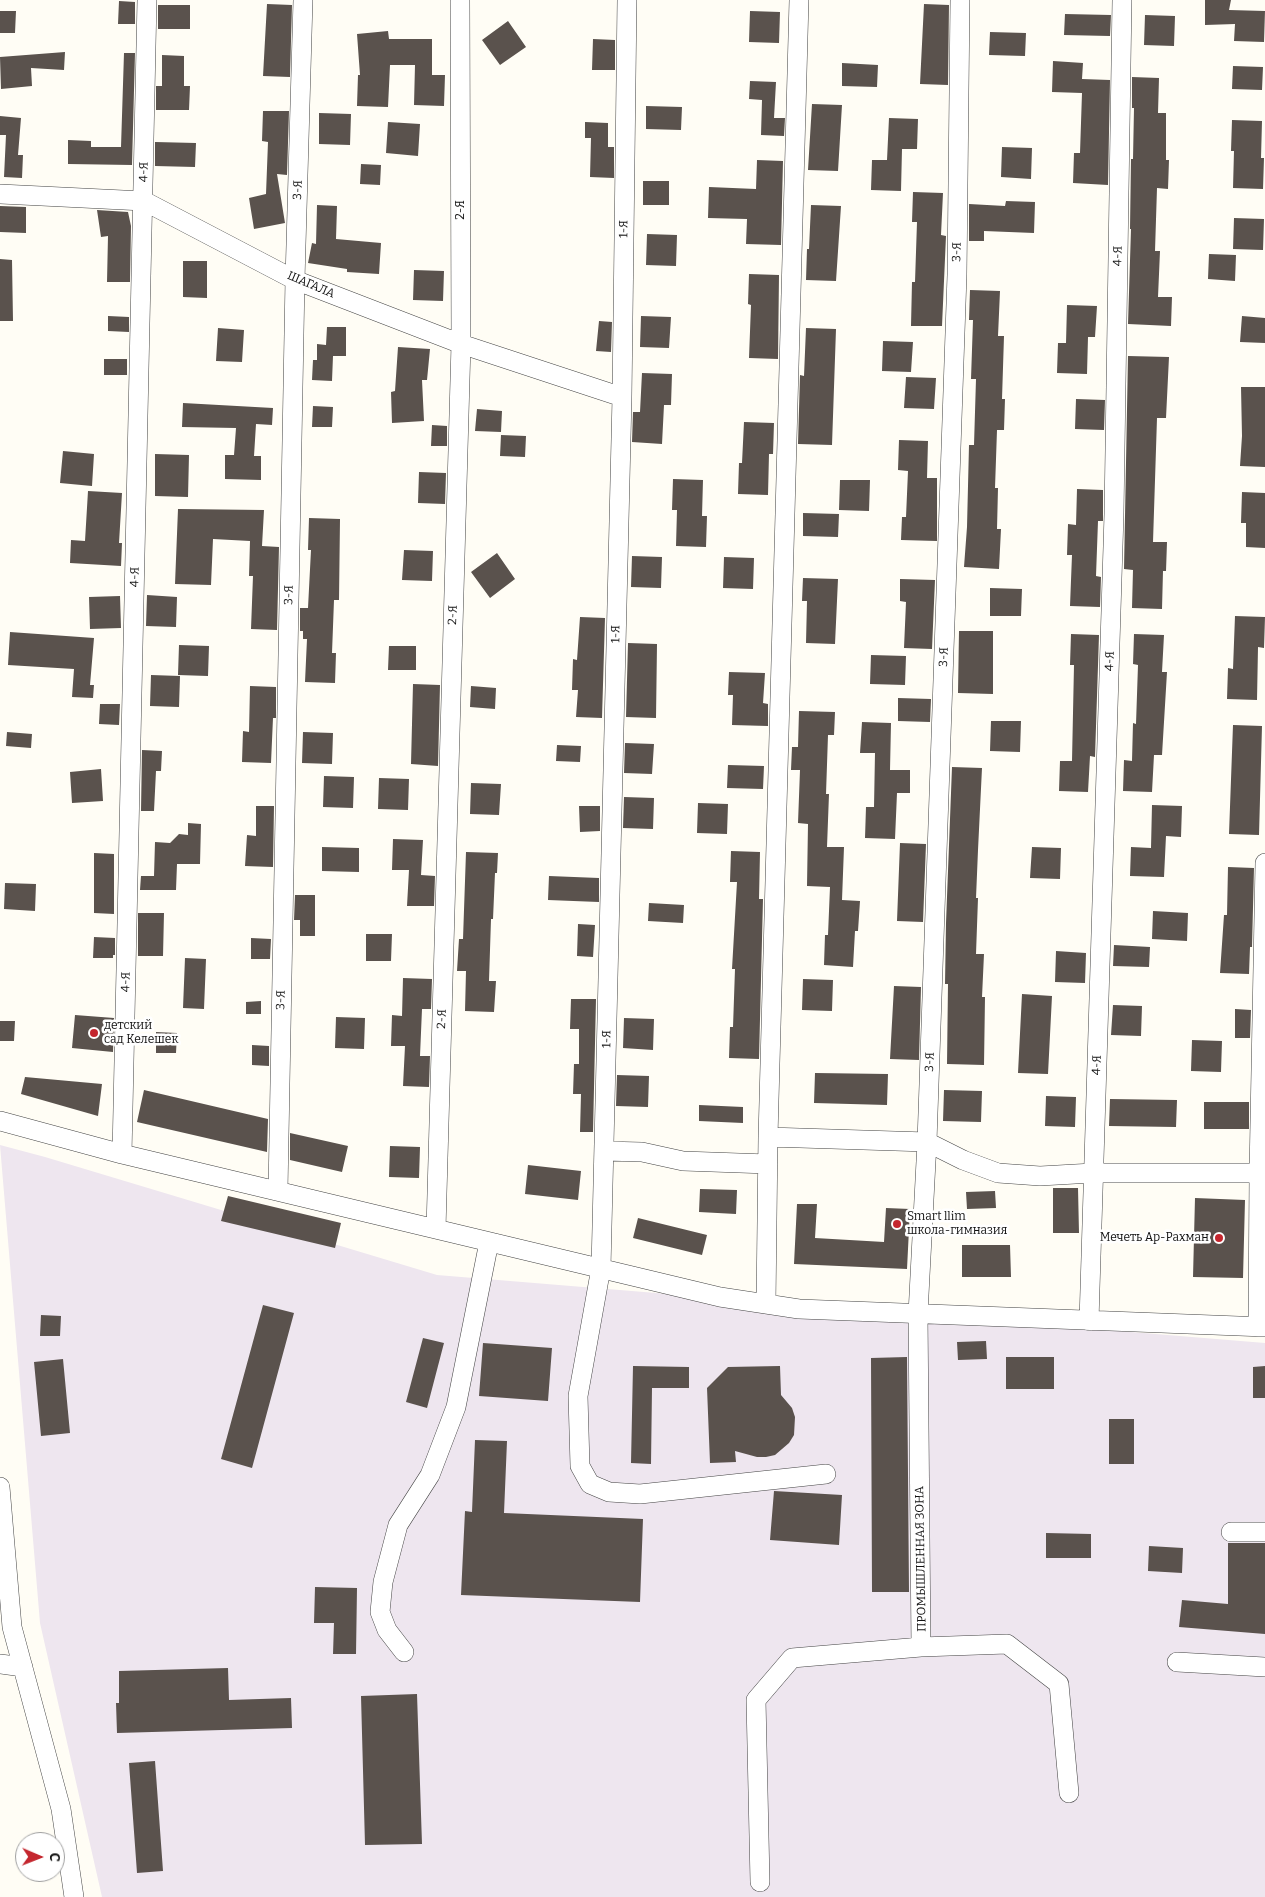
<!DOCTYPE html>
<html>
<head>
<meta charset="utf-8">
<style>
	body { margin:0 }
	#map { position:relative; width:1265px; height:1897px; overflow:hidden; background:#fffdf5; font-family:Bitter,serif }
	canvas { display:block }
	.north { position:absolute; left:15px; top:1832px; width:50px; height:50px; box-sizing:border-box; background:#fff; border:1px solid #a0a0a0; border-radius:50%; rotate:91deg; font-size:14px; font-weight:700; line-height:20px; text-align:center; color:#111 }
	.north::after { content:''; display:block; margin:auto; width:18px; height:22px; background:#c4262e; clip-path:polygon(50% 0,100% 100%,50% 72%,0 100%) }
</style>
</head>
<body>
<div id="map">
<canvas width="1265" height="1897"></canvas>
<div class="north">С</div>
</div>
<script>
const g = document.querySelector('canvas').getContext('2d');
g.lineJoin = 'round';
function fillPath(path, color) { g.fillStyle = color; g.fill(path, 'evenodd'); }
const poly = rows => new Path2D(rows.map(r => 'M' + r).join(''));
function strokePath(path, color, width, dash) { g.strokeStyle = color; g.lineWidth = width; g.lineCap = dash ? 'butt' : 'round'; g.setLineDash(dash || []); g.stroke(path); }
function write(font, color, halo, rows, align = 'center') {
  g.font = font + ' Bitter,serif'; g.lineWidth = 5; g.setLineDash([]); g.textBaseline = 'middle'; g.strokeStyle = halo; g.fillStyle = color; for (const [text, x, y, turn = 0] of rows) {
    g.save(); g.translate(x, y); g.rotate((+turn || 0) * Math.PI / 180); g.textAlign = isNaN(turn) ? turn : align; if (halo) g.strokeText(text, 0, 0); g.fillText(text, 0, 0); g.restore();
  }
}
fillPath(poly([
	[0,1145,45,1157,437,1275,1265,1343,1265,1897,102,1897,40,1623]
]), '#eee6ef');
fillPath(poly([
	[1205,0,1231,0,1229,10,1265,11,1264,42,1234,41,1235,24,1205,25],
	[119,1,135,2,135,24,118,24],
	[267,4,292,5,290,77,263,76],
	[924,4,949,5,948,85,920,84],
	[158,5,190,5,190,29,158,29],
	[0,11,16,11,15,33,0,33],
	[750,11,780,12,779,43,749,42],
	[1065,14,1111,15,1110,36,1064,35],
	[1145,15,1175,16,1174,46,1144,45],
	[508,21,526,47,500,65,482,40],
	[388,31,389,39,432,39,432,75,445,75,444,106,414,105,415,65,390,65,388,107,357,106,358,75,360,75,357,34],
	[990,32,1026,33,1025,56,989,55],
	[593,39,615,40,615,70,592,70],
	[65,52,64,70,31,68,32,86,1,89,0,57],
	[124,53,135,53,132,165,68,164,68,140,91,141,91,147,121,147],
	[162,55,184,56,184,86,190,86,189,110,156,110,156,86,162,86],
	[1053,61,1083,63,1082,79,1110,80,1108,185,1073,183,1074,153,1080,153,1082,93,1052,92],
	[842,63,878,65,877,87,842,86],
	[1233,66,1263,67,1262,90,1232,89],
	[1132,77,1159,78,1158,113,1166,113,1166,160,1169,160,1168,189,1157,188,1155,251,1160,251,1158,297,1172,297,1171,326,1128,324,1131,229,1130,229,1131,159,1133,159,1134,108,1132,108],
	[750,81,776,82,774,118,785,118,784,136,761,135,762,100,749,99],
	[812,104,842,105,838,171,808,170],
	[646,106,682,107,681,130,646,129],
	[263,111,289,111,287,175,277,174,285,223,254,229,249,198,266,194,268,142,262,141],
	[319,113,351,114,350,145,319,144],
	[0,116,21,118,18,155,23,155,22,178,4,177,6,135,0,135],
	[889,118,918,119,917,149,902,149,901,191,871,190,872,160,887,160],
	[1232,120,1262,121,1261,158,1264,158,1263,189,1233,188,1234,151,1231,151],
	[388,122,420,124,418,156,386,153],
	[585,122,608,123,608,147,614,147,614,178,590,177,591,138,585,138],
	[155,142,196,143,195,167,155,166],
	[1002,147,1032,148,1031,179,1001,177],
	[757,160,783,161,781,245,746,244,747,219,708,218,709,187,756,189],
	[361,164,381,165,380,185,360,184],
	[643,181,669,181,669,205,643,205],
	[913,192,943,193,941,235,946,236,942,326,911,326,912,282,915,282,917,222,912,222],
	[1006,201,1035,202,1034,233,984,231,984,241,969,241,969,204,1005,206],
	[317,205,337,206,336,239,381,243,379,274,347,272,347,269,308,263,312,243,316,244],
	[811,205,841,206,836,281,806,280,807,249,809,249],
	[0,206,26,207,26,233,0,232],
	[97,210,128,212,131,226,130,282,107,282,108,236,101,237],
	[1234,218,1264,219,1263,250,1233,249],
	[647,234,677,235,676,266,646,265],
	[1209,254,1236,255,1235,281,1208,279],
	[0,259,12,260,13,321,0,321],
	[183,261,207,261,207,298,183,297],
	[414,270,444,271,443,301,413,300],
	[749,274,779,275,778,359,749,358,751,305,748,304],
	[970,290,1000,291,998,336,1004,336,1002,399,1005,399,1004,430,997,430,995,488,998,488,997,529,1001,529,999,569,964,567,967,527,969,445,974,445,976,379,971,379,973,320,969,320],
	[1067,305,1097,306,1095,337,1088,337,1087,374,1057,373,1058,343,1066,343],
	[108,316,129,317,129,332,108,331],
	[641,316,671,317,669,348,640,347],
	[1242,316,1265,318,1265,343,1240,342],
	[599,321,612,322,611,352,596,351],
	[327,327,346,327,346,356,333,356,332,381,312,380,313,360,317,360,317,344,326,345],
	[218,328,244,330,242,362,216,361],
	[806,328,836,329,832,445,798,444,800,375,804,376],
	[883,341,913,342,911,372,882,371],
	[398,347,430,349,427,380,422,380,424,421,392,423,391,392,395,391],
	[1128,356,1169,357,1166,418,1157,418,1153,542,1167,542,1166,571,1163,571,1162,609,1132,608,1133,570,1124,569],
	[104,359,127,359,127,375,104,375],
	[642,373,672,374,671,405,664,405,662,444,632,442,633,412,640,412],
	[906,377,936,378,934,409,904,408],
	[1241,387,1265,387,1265,467,1240,466,1242,436],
	[1076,399,1105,400,1104,430,1075,429],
	[183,403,273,408,272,425,256,424,254,456,261,456,261,480,225,479,225,455,234,455,236,428,182,427],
	[313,406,333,407,332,427,312,427],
	[477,409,502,411,501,432,475,431],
	[744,422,774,423,773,454,769,454,768,495,738,494,739,463,742,463],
	[432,425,447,426,447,446,431,446],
	[501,435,526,436,525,457,500,456],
	[899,440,928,441,927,478,937,478,937,541,901,540,902,517,906,517,908,471,898,470],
	[63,451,94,454,92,486,60,483],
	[155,454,189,455,188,497,155,496],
	[419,472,446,473,445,504,418,503],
	[673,479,703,480,702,516,707,516,706,547,676,546,677,510,672,510],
	[840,480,870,480,869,511,839,510],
	[1077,489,1103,490,1103,521,1098,521,1096,576,1101,577,1100,607,1070,606,1072,555,1067,555,1068,524,1076,525],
	[88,491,122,493,119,543,122,543,121,566,70,563,71,540,85,541],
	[1242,492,1265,493,1265,548,1246,547,1246,523,1241,523],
	[178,509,264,510,262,546,279,547,277,630,251,629,253,576,249,576,250,541,213,539,211,585,175,584],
	[803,513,839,514,838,537,803,536],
	[309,518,340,519,339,600,334,600,332,653,336,653,335,683,305,682,307,639,303,639,303,631,300,631,300,608,308,608,311,550,308,550],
	[404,550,433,551,432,581,402,580],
	[497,553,515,579,490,598,471,572],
	[632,556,662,557,661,588,631,587],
	[724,557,754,558,753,589,723,588],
	[803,578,838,579,835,644,806,643,807,601,802,601],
	[900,579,935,580,932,649,904,648,906,602,900,601],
	[990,588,1022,589,1021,616,990,616],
	[147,595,177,597,176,627,146,626],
	[120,596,121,628,90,629,89,597],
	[1235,616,1265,617,1264,648,1258,647,1257,700,1227,699,1228,668,1233,669],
	[580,617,605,618,602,718,576,717,578,690,572,690,573,659,577,660],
	[959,631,993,631,993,694,958,693],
	[10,632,94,638,90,685,94,685,93,698,72,697,74,669,8,665],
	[1071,634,1099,635,1095,757,1090,756,1088,792,1059,791,1060,761,1072,761,1074,665,1070,665],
	[1134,634,1164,635,1162,672,1167,672,1162,755,1154,755,1152,792,1123,791,1124,760,1132,761,1133,723,1136,724,1138,665,1133,664],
	[628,643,657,644,656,718,626,717],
	[179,645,209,646,208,676,178,675],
	[389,646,416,646,416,670,388,670],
	[871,655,906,656,905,685,870,684],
	[729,672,765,673,763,703,768,704,768,726,732,725,733,695,728,695],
	[151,675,180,676,179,707,150,706],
	[413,684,440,685,438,766,411,764],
	[250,686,276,687,276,718,273,718,271,763,242,762,243,731,249,732],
	[471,686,496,688,495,709,470,707],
	[898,698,931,699,930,722,898,721],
	[100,704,120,704,119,725,99,724],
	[799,711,835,712,834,735,828,735,826,794,829,794,827,847,844,847,842,900,860,901,858,931,855,931,853,967,824,965,825,935,828,935,830,887,807,886,808,824,798,823,800,770,791,770,792,747,798,747],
	[991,721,1021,721,1020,752,990,751],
	[862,722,891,723,890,770,910,770,910,793,897,793,895,839,865,838,866,807,874,807,875,753,860,753],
	[1233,725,1262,726,1259,835,1229,834],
	[7,732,32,734,31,748,6,746],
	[303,732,333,733,332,764,302,763],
	[625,743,654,744,652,774,624,773],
	[557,745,581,746,580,762,556,761],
	[142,750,162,751,161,771,156,771,154,811,141,811],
	[728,765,764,766,763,789,727,788],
	[952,767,982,768,978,850,976,898,978,898,976,954,984,954,982,997,985,997,984,1065,947,1064,948,984,945,984,946,923],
	[101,769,103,801,72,803,70,772],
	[324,776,354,777,353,808,323,807],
	[379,778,409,779,408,810,378,809],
	[471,783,501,784,499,815,470,814],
	[624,797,654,798,653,829,623,828],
	[698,803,728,804,727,834,697,833],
	[1152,805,1182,806,1181,837,1166,836,1164,877,1130,876,1131,847,1151,848],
	[256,806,274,806,273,867,245,866,247,835,256,836],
	[579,806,600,806,600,831,580,832],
	[188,823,201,824,200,864,177,864,176,890,140,890,141,876,154,876,155,842,170,843,179,834,188,835],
	[393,839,423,840,421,875,435,876,434,906,407,906,409,870,392,870],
	[900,843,926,844,923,922,897,921],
	[322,847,359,848,359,872,322,871],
	[1032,847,1061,848,1060,879,1030,878],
	[731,851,760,852,759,899,763,899,759,1059,729,1058,730,1027,733,1027,735,969,732,969,737,882,730,882],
	[466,852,498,853,497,873,495,873,493,919,491,919,489,981,496,981,494,1012,465,1011,466,971,457,971,459,939,463,939],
	[94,853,114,854,114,914,94,913],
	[1228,867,1254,868,1252,947,1250,947,1249,974,1220,973,1224,915,1227,915],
	[549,876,599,878,599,902,548,900],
	[5,883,36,884,35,911,4,909],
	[295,895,315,895,315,936,300,936,300,920,294,920],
	[649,903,684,905,683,923,648,921],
	[1153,911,1188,913,1187,941,1152,939],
	[138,913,164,913,163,956,138,956],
	[578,924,595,925,593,957,577,956],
	[366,934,392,934,391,961,366,961],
	[94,937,115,938,115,955,113,955,113,958,93,958],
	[251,938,271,939,270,959,251,959],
	[1114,945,1150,947,1149,967,1113,966],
	[1056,951,1086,953,1085,983,1055,982],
	[185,958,206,959,204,1009,183,1008],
	[403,978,432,979,431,1009,422,1009,420,1056,430,1056,429,1087,403,1086,405,1046,391,1046,392,1015,402,1016],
	[803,979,833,980,832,1011,802,1010],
	[894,986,921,987,919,1060,890,1059],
	[1022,994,1052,996,1048,1074,1018,1073],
	[571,999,596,999,593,1132,580,1132,581,1094,573,1094,574,1064,579,1064,579,1029,570,1029],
	[261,1001,261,1014,246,1014,246,1002],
	[1113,1005,1142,1006,1141,1036,1111,1035],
	[1235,1009,1251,1010,1250,1038,1235,1038],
	[75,1015,114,1018,113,1052,72,1048],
	[336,1017,365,1018,364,1049,335,1048],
	[624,1018,654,1019,653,1050,623,1048],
	[0,1021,15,1021,14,1041,0,1041],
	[156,1032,177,1033,176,1053,156,1053],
	[1192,1040,1222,1041,1221,1072,1191,1071],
	[252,1045,269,1046,269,1066,252,1065],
	[815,1073,888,1074,887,1105,814,1103],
	[617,1075,649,1076,648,1107,616,1106],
	[25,1077,102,1084,98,1116,21,1094],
	[144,1090,268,1119,267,1152,137,1122],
	[944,1090,982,1091,981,1122,943,1121],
	[1046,1096,1076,1097,1075,1127,1045,1126],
	[1110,1099,1177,1100,1176,1127,1109,1126],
	[1204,1102,1249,1102,1249,1129,1204,1129],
	[699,1105,743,1107,743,1123,699,1121],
	[290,1133,348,1146,342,1172,290,1160],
	[390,1146,420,1147,419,1178,389,1177],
	[528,1165,581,1171,578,1200,525,1194],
	[1053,1188,1078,1188,1079,1233,1053,1233],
	[700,1189,737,1190,736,1214,699,1212],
	[995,1191,996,1208,967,1209,966,1192],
	[228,1196,341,1223,335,1248,221,1221],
	[1195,1198,1245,1200,1243,1278,1193,1277],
	[797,1204,817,1204,815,1238,884,1242,886,1208,910,1209,907,1269,794,1264],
	[638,1218,707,1235,702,1255,633,1238],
	[962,1245,1010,1245,1011,1277,962,1277],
	[263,1305,294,1313,252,1468,221,1459],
	[41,1315,61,1316,60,1336,40,1336],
	[423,1338,444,1343,427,1408,406,1402],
	[986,1341,987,1359,958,1360,957,1342],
	[483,1343,552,1348,548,1401,479,1396],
	[907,1357,909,1592,872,1592,871,1358],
	[1006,1357,1054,1357,1054,1389,1006,1389],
	[63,1359,70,1433,41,1436,34,1362],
	[633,1366,689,1367,689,1388,652,1388,651,1464,631,1463],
	[780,1366,781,1395,792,1408,795,1417,794,1435,789,1443,775,1455,766,1457,757,1457,735,1451,736,1462,710,1463,707,1388,728,1367],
	[1265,1366,1265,1398,1253,1398,1253,1367],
	[1109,1419,1134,1419,1134,1464,1109,1464],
	[475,1440,507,1441,504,1513,643,1519,640,1602,461,1595,465,1511,472,1512],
	[774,1491,842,1495,839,1545,770,1540],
	[1046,1533,1091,1534,1091,1558,1046,1558],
	[1228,1543,1265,1543,1265,1634,1179,1627,1182,1600,1228,1604],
	[1149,1546,1183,1548,1182,1573,1148,1571],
	[315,1587,357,1588,356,1654,333,1654,334,1623,314,1623],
	[228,1668,229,1700,291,1698,292,1728,117,1733,116,1703,119,1703,119,1671],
	[417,1694,422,1844,365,1845,361,1696],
	[155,1761,163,1871,137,1873,129,1763]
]), '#5a524d');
const minor = poly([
	[627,0,622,397,601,1268,578,1396,580,1466,590,1484,609,1492,640,1494,826,1474],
	[0,194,144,201,295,280,461,344,622,397],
	[0,1121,122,1154,720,1297,799,1309,1265,1327],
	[768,1137,927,1142,963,1160,998,1173,1040,1176,1093,1173,1265,1173],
	[604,1151,642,1152,683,1161,768,1164],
	[122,1154,147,0],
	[278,1190,295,280,303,0],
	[436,1229,461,344,460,0],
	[766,1304,768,1137,799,0],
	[1089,1321,1114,514,1122,0],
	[1258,1327,1259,1173,1265,863],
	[0,1487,12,1627,61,1809,74,1897],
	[1231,1532,1265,1532],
	[921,1647,1007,1644,1059,1684,1069,1793],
	[404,1652,387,1630,380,1612,383,1582,398,1525,430,1475,456,1407,489,1242],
	[1177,1662,1265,1667],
	[0,1664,23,1667],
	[760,1882,756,1700,792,1658,921,1647,918,1314,927,1142,957,275,960,0]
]);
strokePath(minor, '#444', 20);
strokePath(minor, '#fff', 19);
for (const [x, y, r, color] of [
	[94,1033,5,"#c4262e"],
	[897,1224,5,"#c4262e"],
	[1219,1238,5,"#c4262e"]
]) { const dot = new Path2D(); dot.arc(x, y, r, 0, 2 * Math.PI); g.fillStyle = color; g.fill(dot); strokePath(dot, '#fff', 2); }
write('12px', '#111', '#fff', [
	["4-Я",144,172,-89],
	["3-Я",298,190,-88],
	["2-Я",461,210,-90],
	["1-Я",624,229,-89],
	["3-Я",957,252,-89],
	["4-Я",1118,256,-89],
	["ШАГАЛА",311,285,23],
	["4-Я",135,577,-89],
	["3-Я",289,595,-89],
	["2-Я",453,615,-88],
	["1-Я",616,634,-89],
	["3-Я",944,657,-88],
	["4-Я",1110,661,-88],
	["4-Я",126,982,-89],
	["3-Я",281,1000,-89],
	["2-Я",442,1019,-88],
	["1-Я",607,1039,-89],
	["3-Я",930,1062,-88],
	["4-Я",1097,1065,-88],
	["ПРОМЫШЛЕННАЯ ЗОНА",921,1559,-91]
]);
write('12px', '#111', '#fff', [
	["детский",104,1026],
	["сад Келешек",104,1040],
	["Smart llim",907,1217],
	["школа-гимназия",907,1231],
	["Мечеть Ар-Рахман",1209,1238,"right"]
], 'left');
</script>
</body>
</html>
